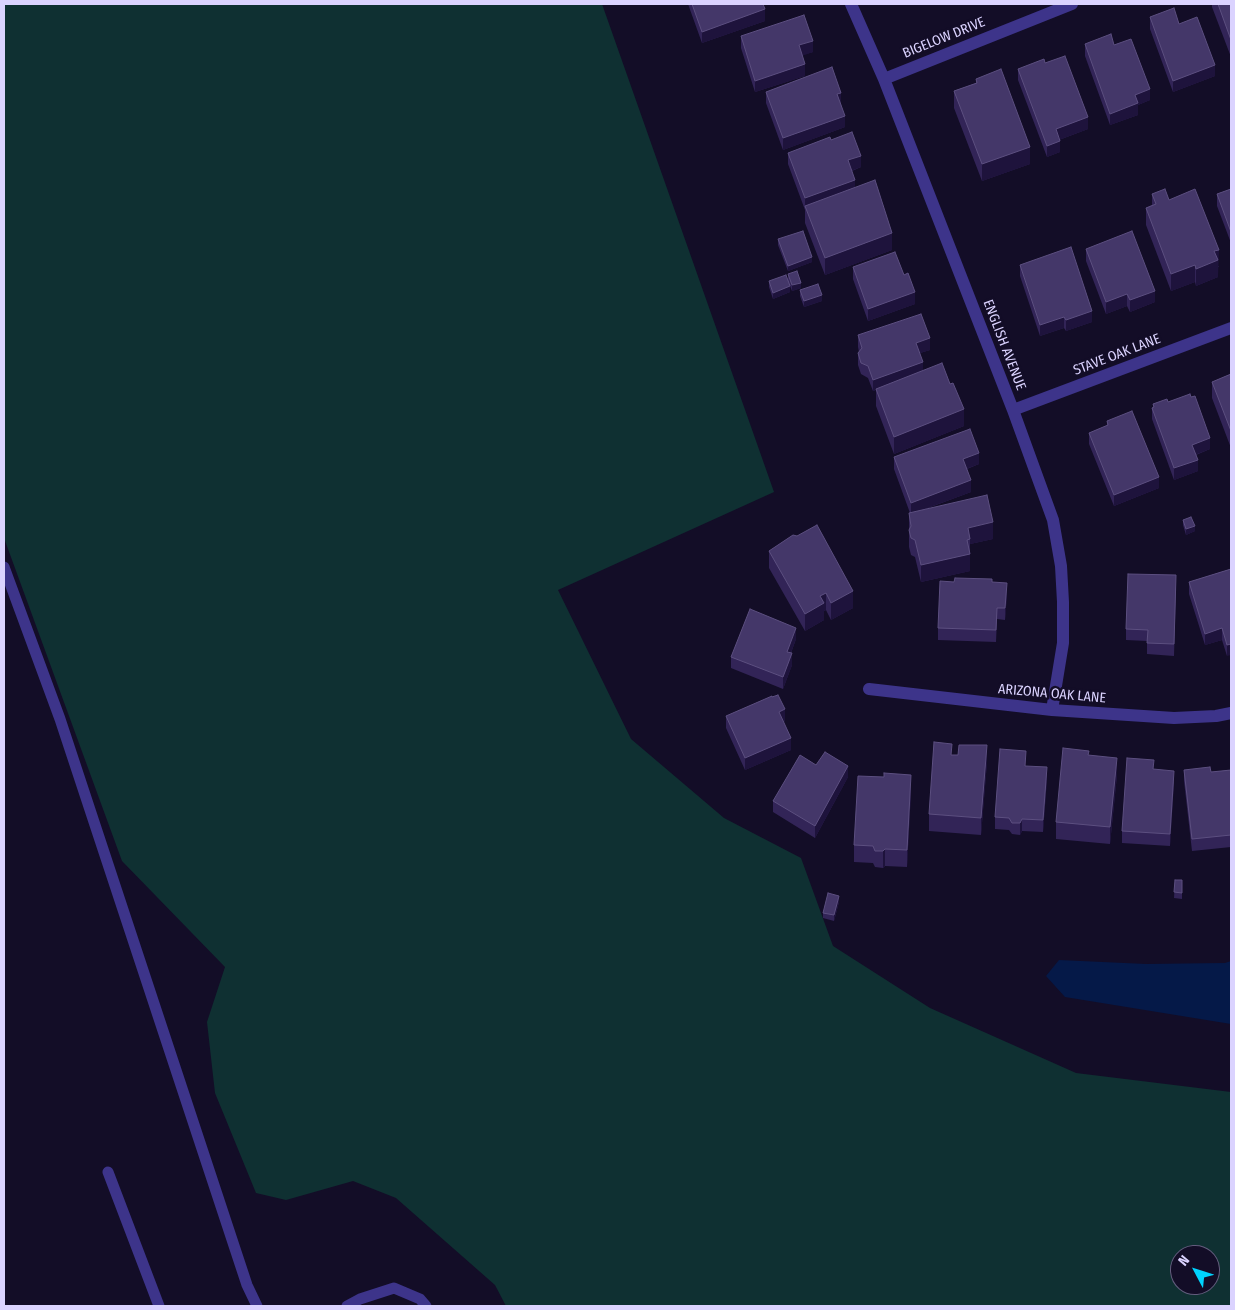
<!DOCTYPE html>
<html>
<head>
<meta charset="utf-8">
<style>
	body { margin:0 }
	#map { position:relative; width:1235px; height:1310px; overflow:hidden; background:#130d27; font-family:"Fira Sans Condensed",sans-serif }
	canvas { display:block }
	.frame { position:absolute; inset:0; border:5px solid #dbd3ff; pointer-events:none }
	.north { position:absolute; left:1170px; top:1245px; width:50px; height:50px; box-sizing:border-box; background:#130d27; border:1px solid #635c7d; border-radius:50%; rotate:310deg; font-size:14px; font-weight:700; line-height:20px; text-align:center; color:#dbd3ff }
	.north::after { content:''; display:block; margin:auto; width:18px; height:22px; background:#00d3fe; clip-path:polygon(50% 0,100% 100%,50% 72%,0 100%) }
</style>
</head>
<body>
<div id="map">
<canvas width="1235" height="1310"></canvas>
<div class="frame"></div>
<div class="north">N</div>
</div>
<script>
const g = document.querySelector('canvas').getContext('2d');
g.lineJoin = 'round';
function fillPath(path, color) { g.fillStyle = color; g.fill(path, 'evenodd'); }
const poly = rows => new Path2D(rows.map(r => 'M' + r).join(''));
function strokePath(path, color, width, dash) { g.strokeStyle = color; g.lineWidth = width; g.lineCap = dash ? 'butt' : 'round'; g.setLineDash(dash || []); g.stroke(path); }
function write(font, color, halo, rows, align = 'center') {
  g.font = font + ' "Fira Sans Condensed",sans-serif'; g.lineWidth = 5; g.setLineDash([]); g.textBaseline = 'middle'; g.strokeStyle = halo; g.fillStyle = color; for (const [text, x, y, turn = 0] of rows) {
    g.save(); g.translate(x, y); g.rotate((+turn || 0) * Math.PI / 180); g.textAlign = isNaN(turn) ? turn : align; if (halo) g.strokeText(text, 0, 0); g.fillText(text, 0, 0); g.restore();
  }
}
fillPath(poly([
	[4,4,602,4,774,492,558,590,631,739,724,818,801,858,833,946,930,1008,1076,1073,1231,1092,1231,1306,506,1306,495,1285,396,1198,353,1181,286,1200,256,1193,215,1093,207,1022,225,967,122,861,4,538],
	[1180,1255,1210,1255,1210,1285,1180,1285]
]), '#0f3032');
fillPath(poly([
	[1059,960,1146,964,1225,963,1231,961,1231,1024,1065,997,1046,976]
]), '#051948');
strokePath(poly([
	[4,567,60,719,247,1285,257,1306],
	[108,1172,159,1306],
	[347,1306,360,1299,394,1288,420,1299,426,1306]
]), '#3d348a', 11);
strokePath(poly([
	[851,4,884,79,1013,410,1053,520,1061,566,1063,602,1063,643,1052,710],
	[884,79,1072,4],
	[1013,410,1231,328],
	[869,689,1052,710,1174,718,1216,716,1231,713]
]), '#3d348a', 12);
fillPath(poly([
	[688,4,763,4,765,21,702,43],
	[1212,4,1231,4,1231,57,1212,7],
	[1150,17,1179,24,1215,76,1173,92,1150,29],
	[741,36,813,52,802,55,805,76,755,92,741,48],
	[1085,44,1114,45,1150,100,1138,105,1138,115,1110,125,1085,56],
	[1045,63,1088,129,1059,140,1060,152,1047,157,1018,80,1018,69],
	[976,79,1030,164,982,181,954,108,954,91,976,83],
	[766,92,841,104,845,127,783,150,766,103],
	[831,140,861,167,852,171,855,187,892,250,825,275,805,223,805,210,788,164,788,153],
	[1231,189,1231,243,1217,206,1217,194],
	[1152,194,1169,200,1219,267,1218,267,1218,277,1196,286,1195,282,1171,291,1146,225,1146,208,1152,205],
	[778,239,812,262,788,271,778,245],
	[1086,249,1155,302,1130,312,1127,306,1106,314,1086,261],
	[1020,265,1092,322,1066,331,1064,328,1040,336,1020,276],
	[853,267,904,275,915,304,868,321,853,279],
	[788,274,801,288,792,291,790,286,790,292,773,299,769,287,769,281,788,280],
	[800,290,822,301,804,307,800,296],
	[858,335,930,350,920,353,923,370,964,426,894,454,876,406,876,390,873,391,868,378,861,374,858,365,858,353,859,352,858,347],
	[1231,374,1231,448,1212,398,1212,382],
	[1168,402,1210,449,1196,455,1198,471,1174,480,1152,419,1152,408,1153,407,1153,404],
	[1107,421,1159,488,1114,506,1089,444,1089,433,1107,426],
	[894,457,979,464,967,469,971,492,920,511,993,539,970,544,970,571,921,582,915,557,911,555,909,547,909,513,910,513,894,469],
	[1183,520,1195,531,1186,535,1183,525],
	[769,551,853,608,831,620,826,610,824,611,824,620,805,631,769,568],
	[1231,569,1227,656,1222,640,1205,645,1189,594,1189,582],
	[954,582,992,582,1007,594,1005,620,997,619,996,642,938,640,938,628],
	[1176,587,1174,656,1147,654,1147,641,1126,640,1126,629],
	[796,639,791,653,792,665,783,689,731,668,731,657],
	[726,716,785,721,783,722,791,750,745,770,726,728],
	[952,755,987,762,981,835,929,831,929,814],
	[1089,755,1117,775,1110,844,1056,839,1056,822],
	[816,765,848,777,815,838,773,812,773,801],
	[1026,766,1047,779,1043,832,1022,831,1020,835,1012,834,1009,830,995,829,995,817],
	[1154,769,1174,782,1170,846,1122,843,1122,831],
	[1184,770,1211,772,1231,770,1231,847,1192,851,1184,781],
	[911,792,907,867,885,866,883,868,875,867,873,863,854,862,854,845],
	[1175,880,1182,880,1182,899,1174,898],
	[839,902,834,921,823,918,823,913]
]), '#322457');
fillPath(poly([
	[765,9,765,21,702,43,702,32],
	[813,41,813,52,799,57,799,45],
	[805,64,805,76,755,92,755,81],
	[1215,65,1215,76,1173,92,1173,81],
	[1150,89,1150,100,1138,105,1138,115,1110,125,1110,114,1135,95],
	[841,93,841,104,837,106,837,94],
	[845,116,845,127,783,150,783,138],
	[1088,117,1088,129,1056,141,1056,129],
	[1060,141,1060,152,1047,157,1047,146],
	[1030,147,1030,164,982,181,982,164],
	[861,156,861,167,848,172,848,160],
	[855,180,855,191,805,206,805,210,805,198],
	[892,233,892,250,825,275,825,258],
	[1219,250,1218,277,1196,286,1196,269,1214,251],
	[812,257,812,262,788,271,788,266],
	[1195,265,1195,282,1171,291,1171,274],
	[801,283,801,288,792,291,792,285],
	[790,286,790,292,773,299,773,293],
	[1155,291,1155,302,1130,312,1130,300],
	[915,292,915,304,868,321,868,309],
	[1127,294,1127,306,1106,314,1106,302],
	[822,295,822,301,804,307,804,301],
	[1092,311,1092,322,1066,331,1066,320],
	[1064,317,1064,328,1040,336,1040,325],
	[930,338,930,350,916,354,916,343],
	[923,362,923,374,873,391,873,380],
	[964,409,964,426,894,454,894,437],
	[1210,438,1210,449,1192,456,1192,445],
	[979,453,979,464,963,470,963,459],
	[1198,460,1198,471,1174,480,1174,468],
	[1159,477,1159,488,1114,506,1114,495],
	[971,480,971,492,911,514,911,503],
	[993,522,993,539,970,544,970,539,968,528],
	[1195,526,1195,531,1186,535,1186,529],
	[970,554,970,571,921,582,921,565],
	[1007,583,1007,594,1005,620,1005,608],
	[853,591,853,608,831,620,831,603],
	[826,593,826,610,824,611,824,620,805,631,805,614,820,596],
	[796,628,796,639,787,663,787,652],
	[1222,628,1222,640,1205,645,1205,634],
	[1231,644,1231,655,1227,656,1227,645],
	[792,653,792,665,783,689,783,677],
	[785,709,785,721,779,724,779,712],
	[791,738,791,750,745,770,745,758],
	[987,745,987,762,981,835,981,818],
	[1117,758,1117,775,1110,844,1110,827],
	[848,766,848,777,815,838,815,826],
	[1047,767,1047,779,1043,832,1043,820],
	[1174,771,1174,782,1170,846,1170,834],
	[911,775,911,792,907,867,907,850],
	[1022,819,1022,831,1020,835,1020,823],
	[885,849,885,866,883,868,883,851],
	[839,896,839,902,834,921,834,915]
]), '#1e133c');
const building = poly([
	[692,4,763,4,765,9,702,32,692,4],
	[1218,4,1231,4,1231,40,1218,4],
	[1174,8,1179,24,1197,17,1215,65,1173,81,1150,17,1174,8],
	[804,15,813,41,799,45,805,64,755,81,741,36,804,15],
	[1111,34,1114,45,1131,39,1150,89,1135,95,1138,103,1110,114,1085,44,1111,34],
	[1065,56,1088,117,1056,129,1060,141,1047,146,1018,69,1044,59,1045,63,1065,56],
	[832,67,841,93,837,94,845,116,783,138,766,92,832,67],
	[1001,69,1030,147,982,164,954,91,977,83,976,79,1001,69],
	[852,132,861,156,848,160,855,180,805,198,788,153,830,137,831,140,852,132],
	[875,180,892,233,825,258,805,206,875,180],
	[1165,189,1169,200,1195,189,1219,250,1214,251,1218,260,1196,269,1195,265,1171,274,1146,208,1156,204,1152,194,1165,189],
	[1231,189,1231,232,1217,194,1231,189],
	[803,231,812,257,788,266,778,239,803,231],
	[1132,231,1155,291,1130,300,1127,294,1106,302,1086,249,1132,231],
	[1071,247,1092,311,1066,320,1064,317,1040,325,1020,265,1071,247],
	[895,252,904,275,908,273,915,292,868,309,853,267,895,252],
	[797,271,801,283,792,285,788,274,797,271],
	[786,275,790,286,773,293,769,281,786,275],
	[818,284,822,295,804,301,800,290,818,284],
	[921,314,930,338,916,343,923,362,873,380,868,366,861,363,858,353,862,348,858,335,921,314],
	[942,363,950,384,953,383,964,409,894,437,876,389,942,363],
	[1231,374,1231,431,1212,382,1231,374],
	[1190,394,1191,397,1195,396,1210,438,1192,445,1198,460,1174,468,1152,408,1154,407,1153,404,1167,399,1168,402,1190,394],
	[1132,411,1159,477,1114,495,1089,433,1108,425,1107,421,1132,411],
	[970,429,979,453,963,459,971,480,911,503,894,457,970,429],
	[987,495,993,522,968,528,970,539,967,540,970,554,921,565,915,540,911,538,909,530,911,526,909,513,987,495],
	[1191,517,1195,526,1186,529,1183,520,1191,517],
	[817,525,853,591,831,603,826,593,820,596,824,603,805,614,769,551,793,535,797,536,817,525],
	[1231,569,1231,644,1227,645,1222,628,1205,634,1189,582,1231,569],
	[1128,574,1176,575,1174,644,1147,643,1148,630,1126,629,1128,574],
	[955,578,992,579,992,582,1007,583,1005,608,997,608,996,630,938,628,940,581,954,582,955,578],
	[750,609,796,628,787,652,792,653,783,677,731,657,750,609],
	[778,695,785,709,779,712,791,738,745,758,726,716,772,696,772,697,778,695],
	[934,742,952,744,951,755,958,755,959,745,987,745,981,818,929,814,934,742],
	[1063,748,1089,751,1088,755,1117,758,1110,827,1056,822,1063,748],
	[1000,749,1026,751,1025,766,1047,767,1043,820,1022,819,1020,823,1012,823,1009,818,995,817,1000,749],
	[825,752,848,766,815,826,773,801,800,755,816,765,825,752],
	[1127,758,1154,760,1153,769,1174,771,1170,834,1122,831,1127,758],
	[1210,767,1211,772,1231,770,1231,835,1192,839,1184,770,1210,767],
	[884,773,911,775,907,850,885,849,883,851,875,851,873,846,854,845,858,776,884,777,884,773],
	[1175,880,1182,880,1182,893,1174,892,1175,880],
	[828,893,839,896,834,915,823,913,828,893]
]);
fillPath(building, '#443769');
strokePath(building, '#5c4f80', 1);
write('14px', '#dbd3ff', '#130d27', [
	["BIGELOW DRIVE",944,38,-22],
	["ENGLISH AVENUE",1004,345,69],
	["STAVE OAK LANE",1117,355,-21],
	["ARIZONA OAK LANE",1052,694,5]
]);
</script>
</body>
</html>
